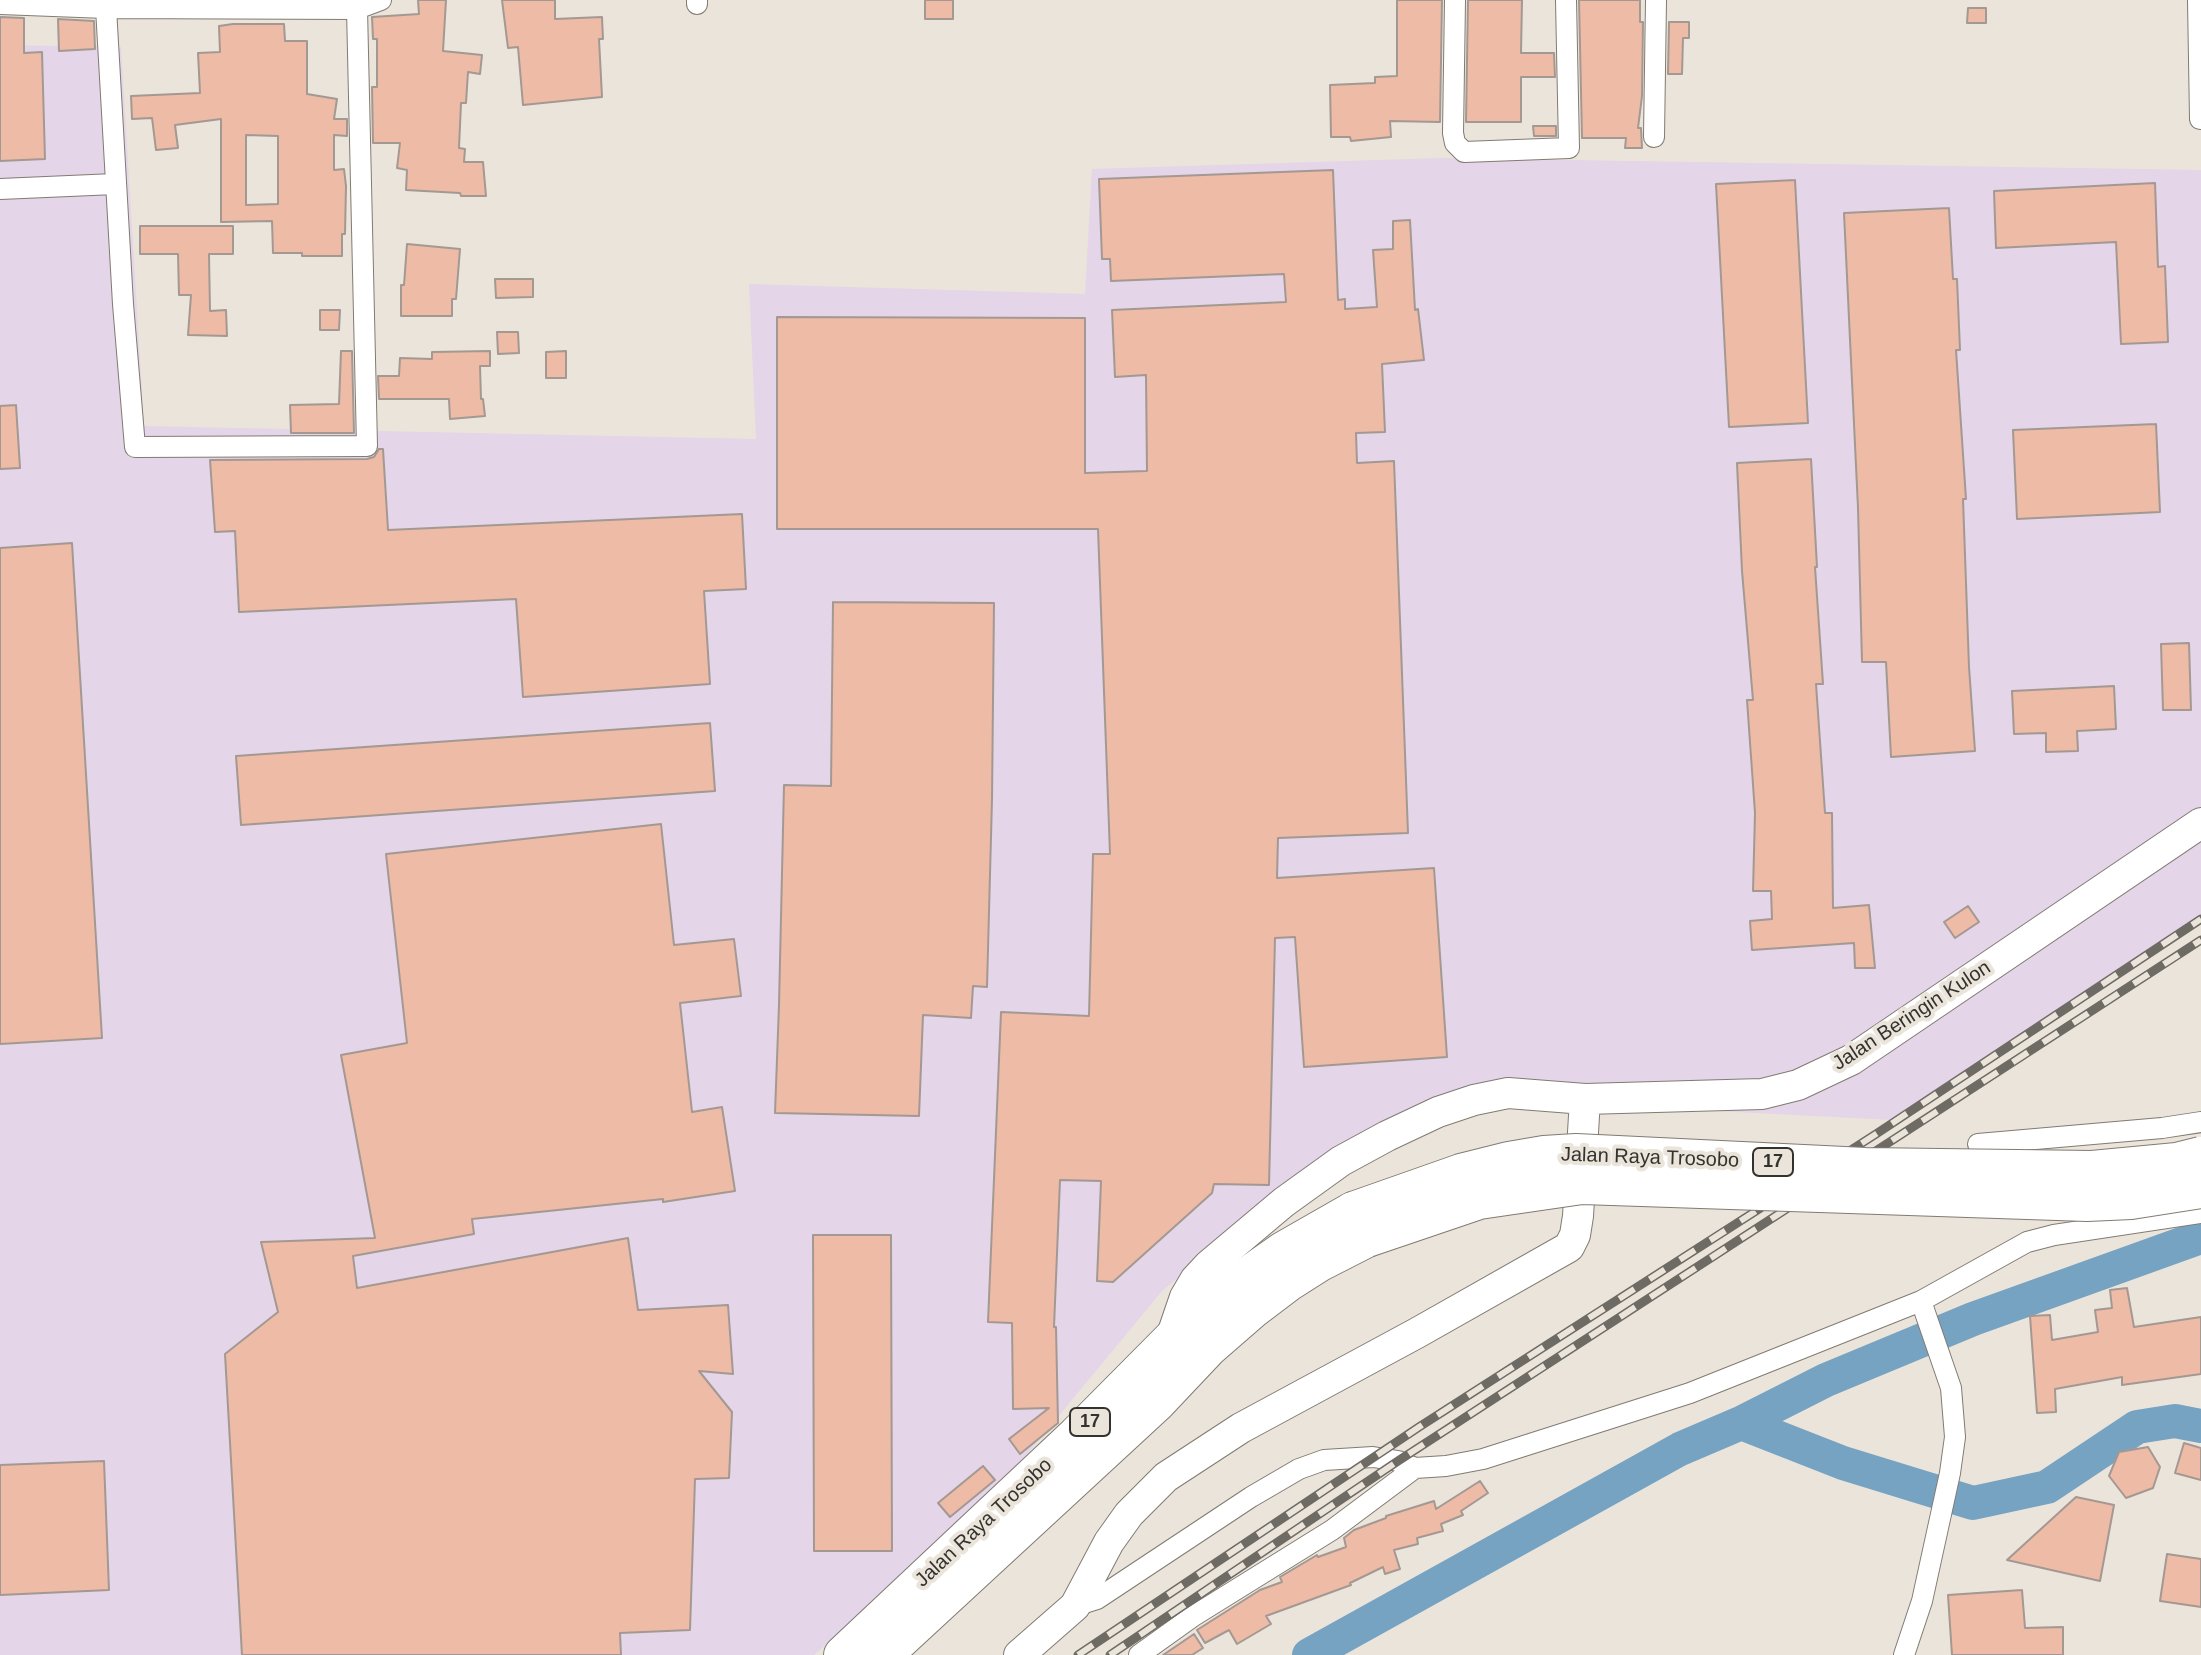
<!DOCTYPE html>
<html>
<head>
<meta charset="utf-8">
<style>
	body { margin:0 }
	canvas { display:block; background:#ebe4da }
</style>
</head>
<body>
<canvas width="2201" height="1655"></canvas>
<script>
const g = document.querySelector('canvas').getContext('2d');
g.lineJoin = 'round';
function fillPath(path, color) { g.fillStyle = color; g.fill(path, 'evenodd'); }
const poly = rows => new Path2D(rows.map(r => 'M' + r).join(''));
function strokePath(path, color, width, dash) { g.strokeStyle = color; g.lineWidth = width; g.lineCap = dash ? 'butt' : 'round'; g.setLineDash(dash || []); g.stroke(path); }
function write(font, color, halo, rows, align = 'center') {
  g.font = font + ' Arial,sans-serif'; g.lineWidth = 8; g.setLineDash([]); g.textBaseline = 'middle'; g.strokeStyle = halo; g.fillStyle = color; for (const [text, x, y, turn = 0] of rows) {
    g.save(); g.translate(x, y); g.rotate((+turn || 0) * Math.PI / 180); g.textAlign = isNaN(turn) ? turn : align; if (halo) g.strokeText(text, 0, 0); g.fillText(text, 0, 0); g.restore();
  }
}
fillPath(poly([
	[0,45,121,47,144,426,756,439,749,284,1085,294,1092,169,1443,158,2201,170,2201,919,1893,1120,1637,1107,1499,1086,1286,1189,1162,1291,971,1522,814,1655,0,1655]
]), '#e4d5e8');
strokePath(poly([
	[1741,1423,1826,1380,1973,1319,2201,1237],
	[1309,1655,1680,1449,1741,1423,1843,1463,1973,1503,2047,1487,2137,1427,2175,1421,2201,1426]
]), '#77a3c2', 34);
const building = poly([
	[418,0,446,0,443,51,482,55,480,74,468,72,466,103,461,103,459,148,465,149,464,162,483,162,486,196,461,196,460,193,406,190,407,170,397,168,400,143,373,143,372,87,377,87,377,39,373,39,372,17,419,14,418,0],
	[502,0,555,0,555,19,602,17,603,39,599,39,602,97,523,105,518,47,508,48,502,0],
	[925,0,953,0,953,19,925,19,925,0],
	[1397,0,1442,0,1440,122,1390,121,1391,137,1351,141,1350,137,1331,137,1330,85,1375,83,1375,77,1397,76,1397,0],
	[1468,0,1522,0,1521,53,1554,53,1555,77,1521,77,1521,122,1466,122,1468,0],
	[1579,0,1640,0,1640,22,1643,22,1642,96,1638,128,1641,128,1642,148,1625,148,1626,138,1582,138,1579,0],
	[1968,8,1986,8,1986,23,1967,23,1968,8],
	[0,17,24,18,24,53,42,52,45,159,0,161,0,17],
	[58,19,94,21,95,49,59,51,58,19],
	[1669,22,1689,22,1689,38,1683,38,1682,74,1668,74,1669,22],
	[233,24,284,24,285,41,307,41,307,94,337,99,334,119,347,119,347,136,334,135,334,170,344,169,346,186,345,234,342,234,342,256,302,256,302,253,273,253,272,221,221,222,221,119,175,125,178,148,156,150,152,118,132,119,131,96,200,93,198,53,220,52,219,26,233,24],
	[246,135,278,136,278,204,246,205,246,135],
	[1533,126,1556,126,1556,136,1534,136,1533,126],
	[1333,170,1338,300,1345,299,1345,309,1377,307,1373,250,1393,249,1393,221,1410,220,1415,310,1418,309,1424,360,1382,364,1385,432,1356,433,1357,463,1394,461,1408,833,1278,838,1277,878,1434,868,1447,1057,1304,1067,1295,937,1275,938,1269,1185,1214,1184,1212,1193,1113,1282,1097,1281,1101,1181,1060,1180,1054,1327,1056,1327,1058,1423,1020,1454,1009,1439,1049,1408,1013,1409,1012,1323,988,1322,1001,1012,1089,1016,1093,854,1110,854,1098,529,777,529,777,317,1085,318,1085,473,1147,471,1146,375,1115,377,1112,310,1286,302,1284,274,1111,281,1110,259,1102,259,1099,179,1333,170],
	[1795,180,1808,423,1729,427,1716,184,1795,180],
	[2155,183,2158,267,2165,266,2168,342,2121,344,2116,242,1996,248,1994,191,2155,183],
	[1949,208,1953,279,1957,279,1960,350,1956,350,1966,499,1963,499,1969,667,1975,751,1891,757,1886,662,1862,662,1858,508,1844,213,1949,208],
	[140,226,233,226,233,254,209,254,210,311,226,310,227,336,188,335,191,295,179,295,178,254,140,254,140,226],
	[407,244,460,249,456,299,452,299,452,316,401,316,401,285,404,285,407,244],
	[495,279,533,279,533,297,496,298,495,279],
	[320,310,340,310,339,330,320,330,320,310],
	[497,332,518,332,519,353,498,354,497,332],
	[341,351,352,351,354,433,291,433,290,405,339,404,341,351],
	[490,351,490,366,480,366,481,399,483,399,485,416,450,419,449,399,379,399,378,376,399,376,400,358,432,359,432,352,490,351],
	[566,351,566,378,546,378,546,352,566,351],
	[16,405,20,468,0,469,0,406,16,405],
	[2156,424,2160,512,2017,519,2013,430,2156,424],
	[379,449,383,449,388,530,742,514,746,589,704,591,710,684,523,697,516,599,239,612,235,531,215,532,210,460,367,459,374,457,379,449],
	[1811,459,1817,567,1815,567,1823,684,1816,684,1825,813,1832,813,1833,908,1869,905,1875,968,1855,968,1854,943,1752,950,1750,921,1772,919,1771,891,1753,891,1755,813,1747,700,1753,700,1742,571,1737,463,1811,459],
	[72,543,102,1038,0,1044,0,548,72,543],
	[833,602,994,603,992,799,987,987,973,986,971,1018,923,1015,919,1116,775,1113,779,1005,784,785,831,786,833,602],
	[2189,643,2191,710,2163,710,2161,644,2189,643],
	[2114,686,2116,729,2077,731,2078,751,2046,752,2046,733,2014,734,2012,691,2114,686],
	[710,723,715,791,241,825,236,756,710,723],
	[661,824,674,945,734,939,741,996,680,1003,692,1112,722,1107,735,1191,663,1202,663,1199,472,1219,474,1234,353,1256,357,1288,628,1238,638,1310,728,1305,733,1374,699,1371,732,1412,729,1478,695,1479,690,1630,620,1633,621,1655,242,1655,225,1354,278,1312,261,1242,375,1238,341,1055,407,1043,386,854,661,824],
	[1968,906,1979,922,1955,938,1944,922,1968,906],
	[813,1235,891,1235,892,1551,814,1551,813,1235],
	[2127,1288,2134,1327,2201,1317,2201,1374,2122,1385,2122,1377,2055,1389,2056,1412,2037,1413,2030,1316,2050,1315,2052,1340,2098,1332,2095,1310,2112,1308,2110,1290,2127,1288],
	[2184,1443,2201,1448,2201,1480,2175,1473,2184,1443],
	[2148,1447,2160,1467,2153,1488,2126,1498,2109,1476,2119,1452,2148,1447],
	[104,1461,109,1590,0,1595,0,1465,104,1461],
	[983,1466,995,1480,950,1517,938,1503,983,1466],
	[1480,1481,1488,1493,1461,1511,1463,1515,1441,1524,1443,1531,1417,1538,1418,1544,1394,1550,1400,1569,1385,1574,1383,1567,1350,1583,1351,1585,1266,1616,1271,1624,1237,1644,1229,1630,1205,1643,1197,1630,1260,1590,1282,1582,1280,1577,1317,1555,1318,1557,1346,1547,1344,1538,1354,1530,1386,1518,1386,1516,1434,1501,1436,1509,1480,1481],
	[2076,1497,2114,1505,2100,1581,2007,1560,2076,1497],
	[2167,1554,2201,1559,2201,1607,2160,1601,2167,1554],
	[2022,1590,2025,1628,2063,1627,2063,1655,1952,1655,1948,1595,2022,1590],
	[1194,1634,1203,1648,1192,1655,1163,1655,1194,1634]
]);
fillPath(building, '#eebba6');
strokePath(building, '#a49893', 2);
const street = poly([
	[1455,0,1453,133,1455,143,1464,152,1569,148,1566,0],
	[2198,0,2200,119],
	[0,4,106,8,357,9,381,0],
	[697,4,697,0],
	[106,8,123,304,135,447,367,446,357,9],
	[1654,137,1656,0],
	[0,189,115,184],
	[1978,1144,2162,1128,2201,1122],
	[1075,1606,1097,1599,1251,1497,1299,1469,1324,1460,1373,1457,1398,1461,1415,1468,1446,1466,1483,1459,1690,1393,1921,1301,2027,1242,2054,1235,2201,1213],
	[1139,1655,1192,1617,1332,1530,1415,1468],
	[1904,1655,1922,1601,1950,1473,1955,1437,1951,1388,1921,1301]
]);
const secondary = poly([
	[1171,1338,1185,1297,1195,1280,1209,1265,1284,1202,1341,1161,1387,1136,1438,1112,1474,1100,1508,1093,1585,1099,1762,1094,1798,1085,1851,1060,2201,823],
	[1019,1655,1075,1606,1109,1542,1129,1514,1166,1477,1241,1428,1417,1333,1569,1247,1575,1235,1578,1216,1585,1099]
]);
const highway = poly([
	[843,1655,1077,1435,1205,1306,1283,1251,1353,1211],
	[883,1655,1157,1402,1208,1348,1254,1308,1287,1283,1320,1262,1367,1238]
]);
strokePath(street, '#817b72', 22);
strokePath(secondary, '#817b72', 32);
strokePath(highway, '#817b72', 40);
strokePath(street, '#fff', 20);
strokePath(secondary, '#fff', 30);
strokePath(highway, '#fff', 38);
const rail = poly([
	[1078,1655,1419,1427,1876,1134,2201,919],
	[1110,1655,1398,1461,2201,940]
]);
strokePath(rail, '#6e6b65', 9);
strokePath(rail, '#ebe4da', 6, [18]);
const highwayBridge = poly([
	[1353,1211,1461,1173,1509,1161,1544,1155,1576,1153,1865,1167,2092,1170,2177,1162,2201,1156],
	[1367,1238,1479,1200,1582,1185,2087,1202,2131,1200,2201,1189]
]);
strokePath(highwayBridge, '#817b72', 40, []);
strokePath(highwayBridge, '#fff', 38);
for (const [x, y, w] of [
	[1773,1162,40],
	[1090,1422,40]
]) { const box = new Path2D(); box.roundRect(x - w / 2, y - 14, w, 28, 6); g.fillStyle = '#ebe4da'; g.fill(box); strokePath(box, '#34322e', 2); }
write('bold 18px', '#34322e', null, [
	["17",1773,1162],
	["17",1090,1422]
]);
write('20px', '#34322e', '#ebe4da', [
	["Jalan Beringin Kulon",1912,1016,-33],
	["Jalan Raya Trosobo",1650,1158,2],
	["Jalan Raya Trosobo",984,1523,-43]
]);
</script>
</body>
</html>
